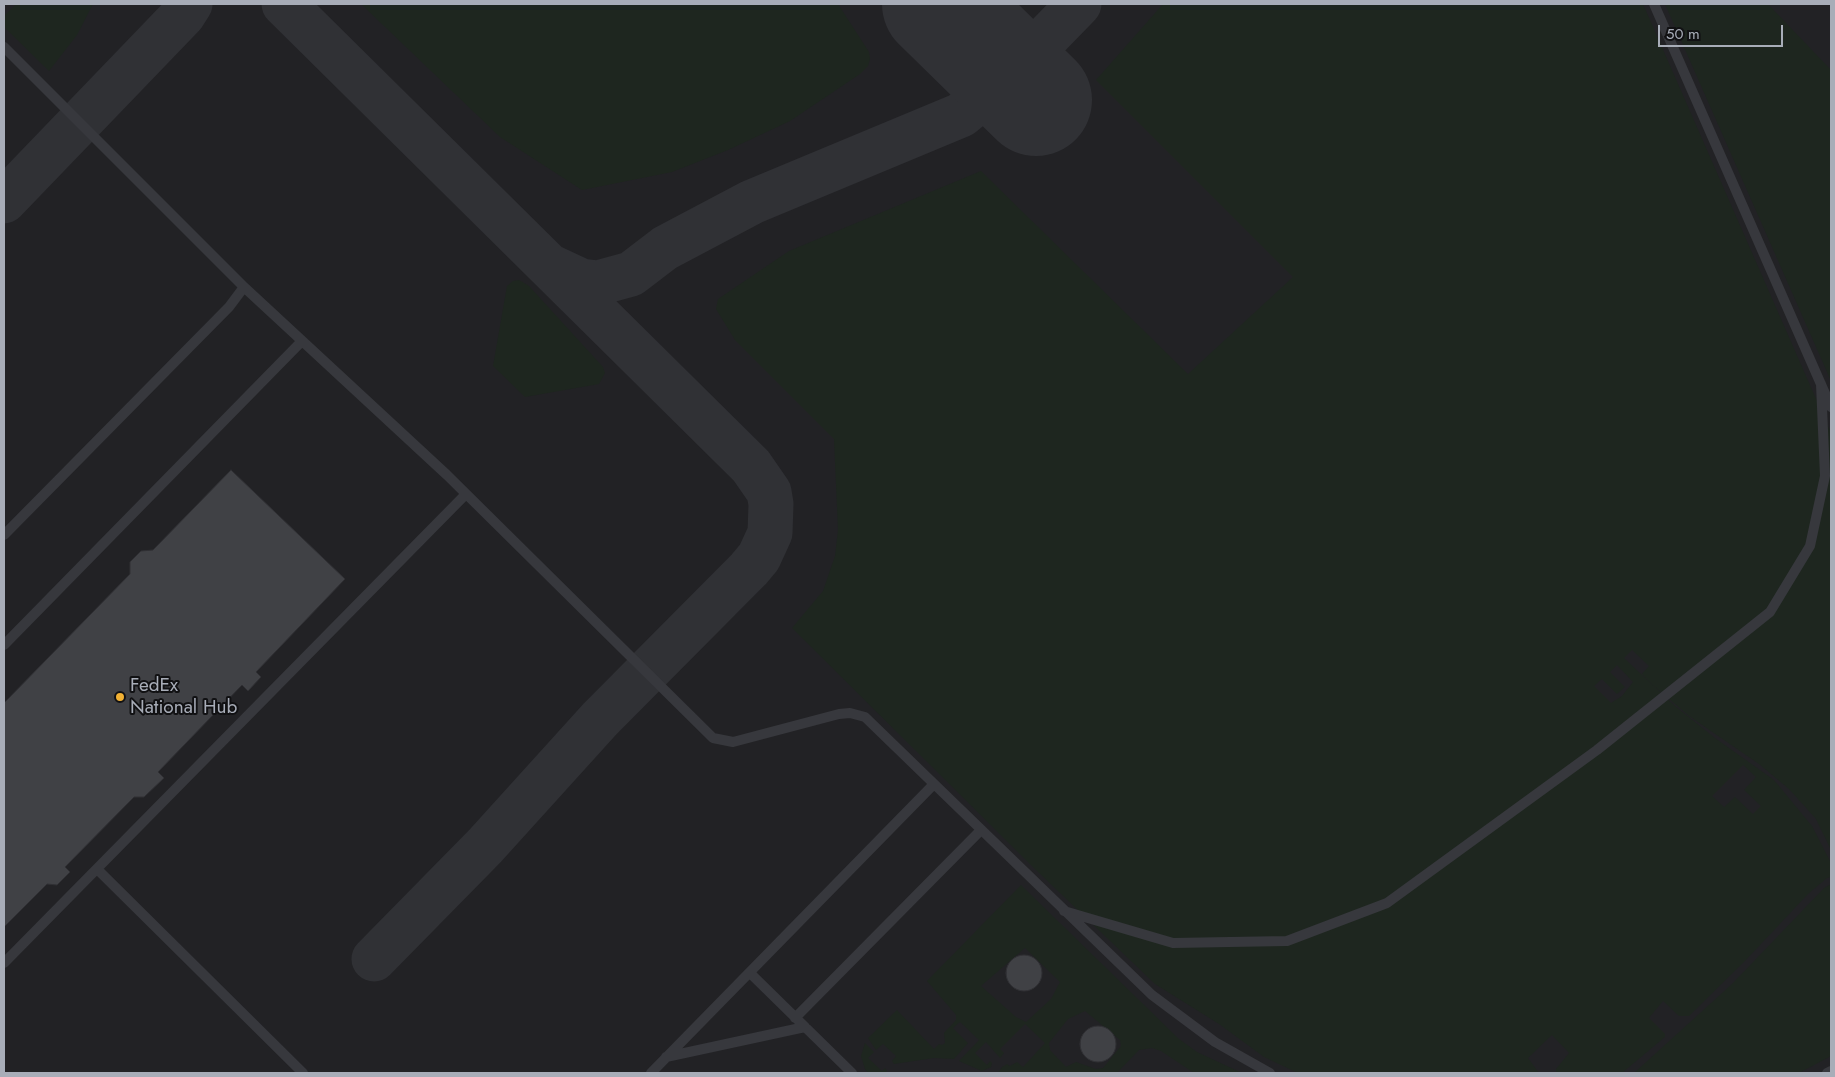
<!DOCTYPE html>
<html>
<head>
<meta charset="utf-8">
<style>
	body { margin:0 }
	#map { position:relative; width:1835px; height:1077px; overflow:hidden; background:#161618; font-family:Jost,sans-serif }
	canvas { display:block }
	.frame { position:absolute; inset:0; border:5px solid #a8adb8; pointer-events:none }
	.scale { position:absolute; left:1658px; top:25px; width:125px; height:22px; box-sizing:border-box; border:2px solid #a8adb8; border-top:0; padding-left:6px; font-size:15px; line-height:18px; white-space:nowrap; color:#a8adb8; -webkit-text-stroke:4px #111113; paint-order:stroke }
</style>
</head>
<body>
<div id="map">
<canvas width="1835" height="1077"></canvas>
<div class="frame"></div>
<div class="scale">50 m</div>
</div>
<script>
const g = document.querySelector('canvas').getContext('2d');
g.lineJoin = 'round';
function fillPath(path, color) { g.fillStyle = color; g.fill(path, 'evenodd'); }
const poly = rows => new Path2D(rows.map(r => 'M' + r).join(''));
function strokePath(path, color, width, dash) { g.strokeStyle = color; g.lineWidth = width; g.lineCap = dash ? 'butt' : 'round'; g.setLineDash(dash || []); g.stroke(path); }
function write(font, color, halo, rows, align = 'center') {
  g.font = font + ' Jost,sans-serif'; g.lineWidth = 4; g.setLineDash([]); g.textBaseline = 'middle'; g.strokeStyle = halo; g.fillStyle = color; for (const [text, x, y, turn = 0] of rows) {
    g.save(); g.translate(x, y); g.rotate((+turn || 0) * Math.PI / 180); g.textAlign = isNaN(turn) ? turn : align; if (halo) g.strokeText(text, 0, 0); g.fillText(text, 0, 0); g.restore();
  }
}
fillPath(poly([
	[4,4,1831,4,1831,1073,4,1073]
]), '#222225');
fillPath(poly([
	[16,4,93,4,77,35,49,71,4,27,4,16],
	[361,4,838,4,869,52,870,59,868,66,860,74,790,121,728,150,672,172,582,190,500,137],
	[1163,4,1643,4,1831,433,1831,850,1816,819,1789,789,1759,764,1689,716,1654,686,1642,674,1649,666,1632,650,1624,658,1675,706,1715,738,1774,780,1812,826,1831,863,1831,877,1827,878,1808,894,1745,961,1689,1016,1679,1016,1663,1001,1649,1018,1665,1034,1665,1037,1622,1073,1556,1073,1556,1069,1569,1053,1552,1035,1528,1058,1539,1073,1298,1073,1264,1057,1219,1024,1155,984,1036,870,792,628,823,591,835,556,838,530,834,439,735,340,716,309,718,299,789,251,981,171,1188,374,1293,277,1096,80],
	[1617,665,1633,682,1622,696,1611,703,1594,686,1602,679,1617,694,1625,687,1610,672],
	[1743,765,1756,777,1744,790,1761,806,1753,814,1735,797,1724,807,1712,796],
	[1665,4,1768,4,1831,70,1831,381],
	[519,280,529,286,603,367,605,373,599,384,525,397,493,366,507,286,513,281],
	[1831,884,1831,1056,1799,1073,1634,1073,1732,984,1824,888],
	[1021,885,1179,1039,1197,1052,1242,1073,1194,1073,1161,1051,1152,1048,1139,1050,1117,1073,998,1073,1002,1067,1007,1064,1010,1066,1017,1062,1023,1067,1045,1043,1025,1024,1000,1049,1004,1053,1000,1058,986,1042,975,1053,987,1065,990,1061,992,1063,991,1067,982,1071,959,1061,979,1040,960,1022,953,1028,968,1043,954,1059,934,1058,894,1064,892,1061,896,1056,883,1044,876,1050,868,1038,897,1010,934,1049,939,1044,942,1045,945,1043,944,1033,956,1020,956,1015,927,981],
	[1025,948,1060,982,1051,999,1026,1022,1016,1017,981,986],
	[1085,1011,1120,1040,1121,1046,1103,1068,1096,1069,1076,1062,1066,1067,1050,1050,1049,1043,1068,1019],
	[865,1043,874,1052,868,1058,882,1071,885,1068,887,1071,885,1073,868,1073,865,1069,861,1056]
]), '#1e261f');
strokePath(poly([
	[284,4,751,466,769,492,771,504,770,533,759,557,749,569,600,719,485,846,374,959],
	[4,201,183,15,190,4],
	[551,267,581,281,598,283,631,274,665,248,752,202,961,115,1010,75,1079,4]
]), '#303135', 45);
strokePath(poly([
	[938,4,1036,100]
]), '#303135', 112);
const building = poly([
	[231,470,345,579,256,672,261,677,248,691,242,685,158,772,164,778,144,797,134,797,65,867,70,872,57,885,47,884,4,927,4,703,130,574,130,562,141,551,153,550,231,470],
	'1006 973a18 18 0 1 1 36 0a18 18 0 1 1-36 0Z',
	'1080 1044a18 18 0 1 1 36 0a18 18 0 1 1-36 0Z'
]);
fillPath(building, '#404145');
strokePath(building, '#303034', 1);
strokePath(poly([
	[1654,4,1831,407],
	[4,47,244,287,447,475,713,738,733,742,839,714,850,713,865,717,1152,995,1215,1042,1270,1073],
	[4,535,229,307,244,287],
	[4,645,301,342],
	[97,869,303,1073],
	[1064,911,1173,943,1287,941,1387,903,1597,750,1770,612,1810,546,1825,476,1821,384],
	[4,963,466,494],
	[750,973,852,1073],
	[795,1018,981,830],
	[666,1057,805,1027],
	[651,1073,934,784],
	[1827,1073,1831,1071]
]), '#37383d', 10);
for (const [x, y, r, color] of [
	[120,697,5,"#f2b134"]
]) { const dot = new Path2D(); dot.arc(x, y, r, 0, 2 * Math.PI); g.fillStyle = color; g.fill(dot); strokePath(dot, '#111113', 2); }
write('19px', '#a8adb8', '#111113', [
	["FedEx",130,686],
	["National Hub",130,708]
], 'left');
</script>
</body>
</html>
